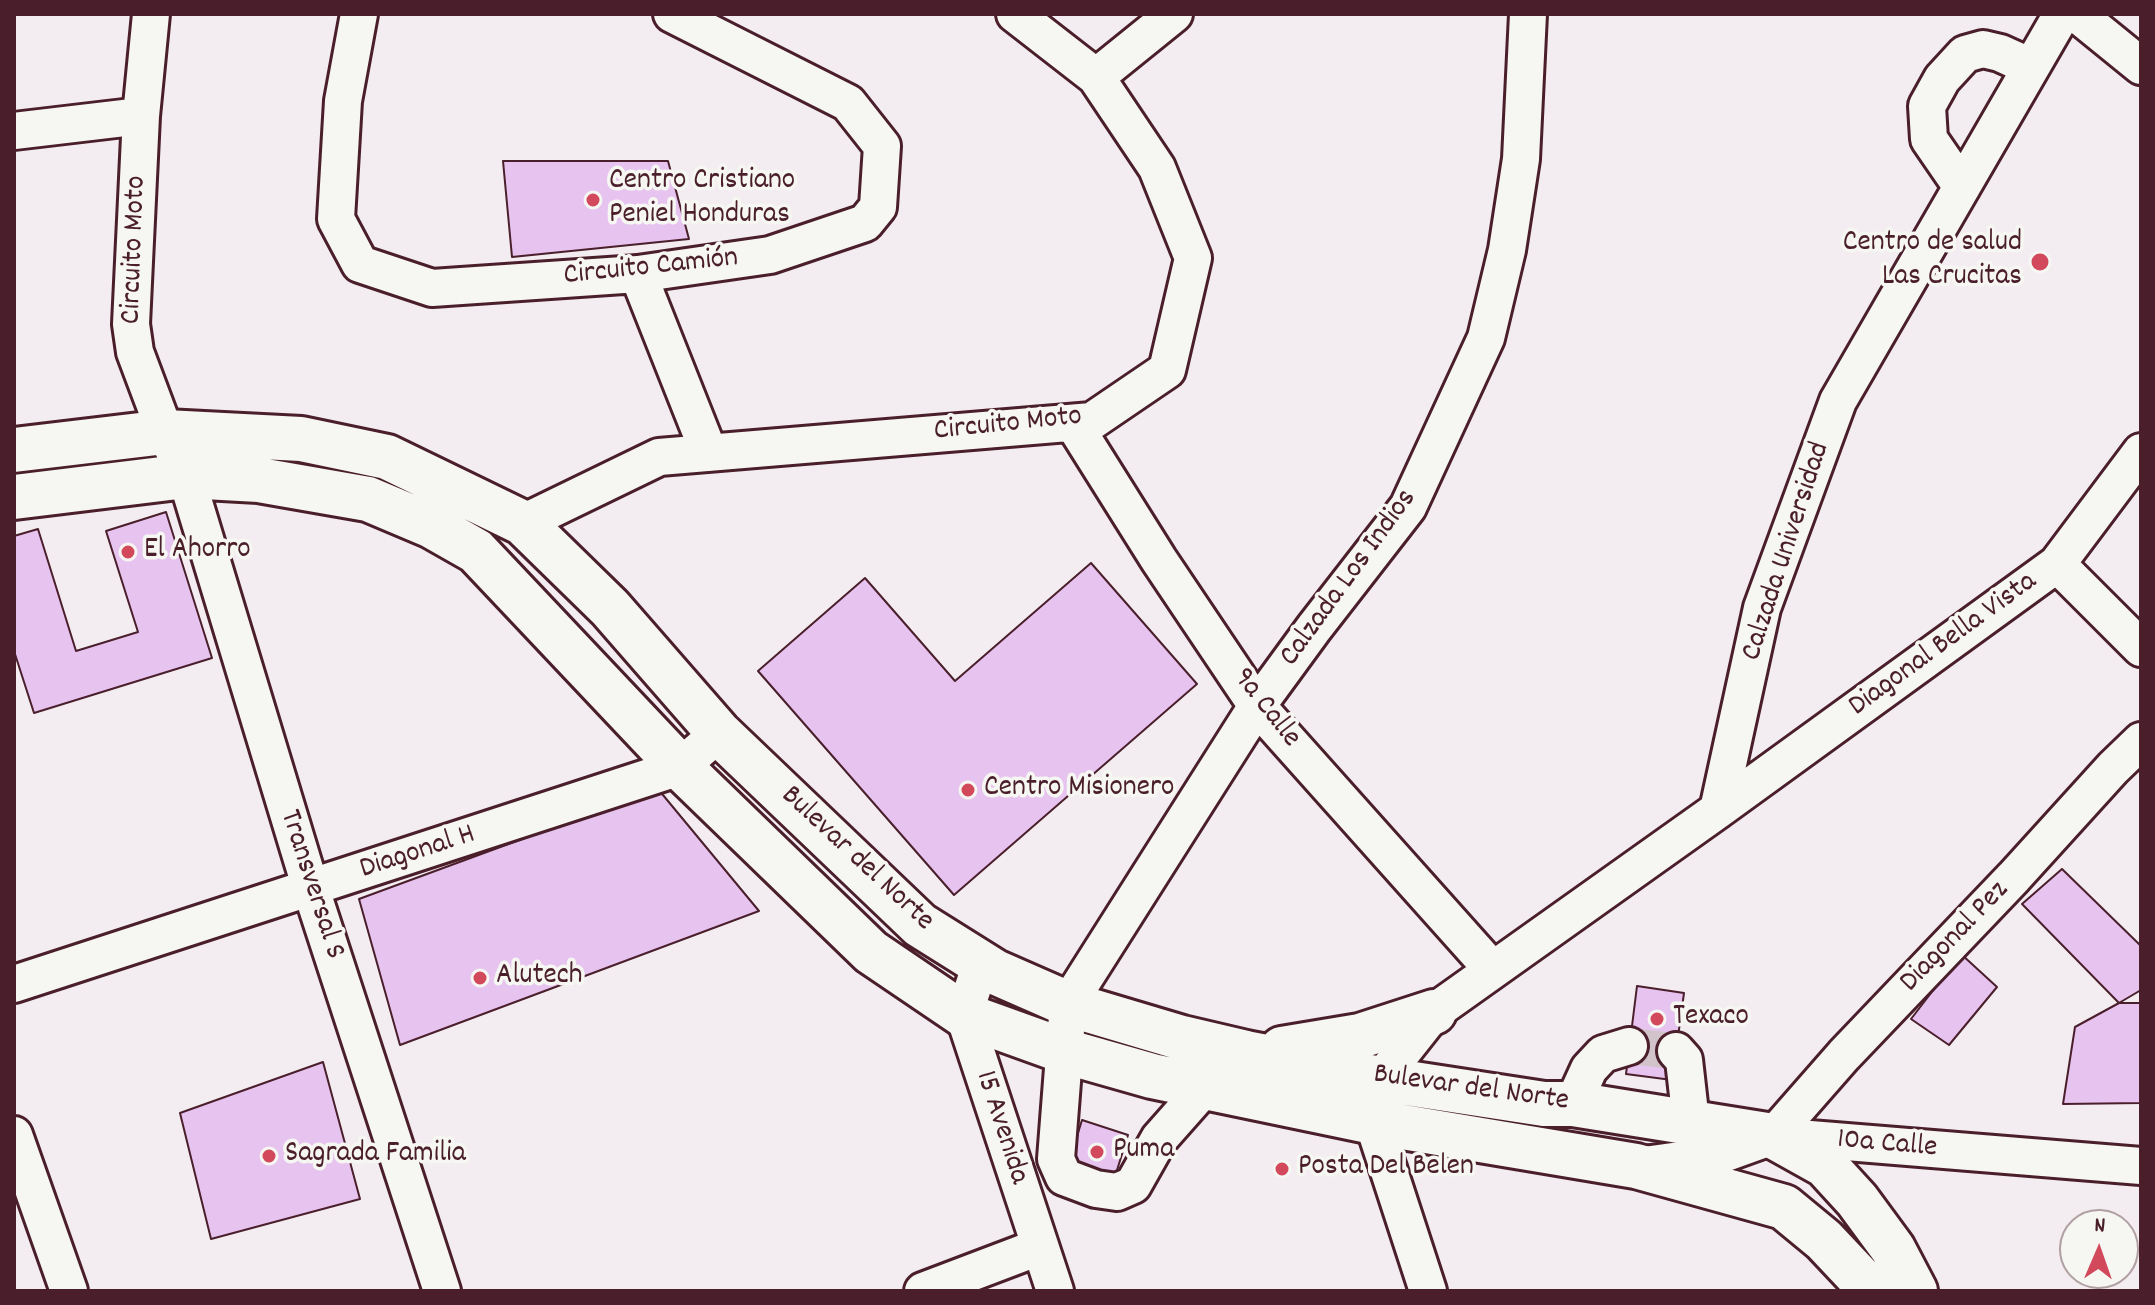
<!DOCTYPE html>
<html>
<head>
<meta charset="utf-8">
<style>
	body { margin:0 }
	#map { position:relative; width:2155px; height:1305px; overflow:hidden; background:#f3ecf1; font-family:Dekko,sans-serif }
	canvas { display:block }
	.frame { position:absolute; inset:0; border:16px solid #4a1f2b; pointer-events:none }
	.north { position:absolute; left:2059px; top:1209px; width:80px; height:80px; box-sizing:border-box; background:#f6f6f2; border:2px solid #b1a0a2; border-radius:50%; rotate:2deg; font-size:22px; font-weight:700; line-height:32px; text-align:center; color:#4a1f2b }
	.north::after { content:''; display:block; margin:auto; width:28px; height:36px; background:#d1495b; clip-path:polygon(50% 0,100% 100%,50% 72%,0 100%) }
</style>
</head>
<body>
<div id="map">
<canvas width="2155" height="1305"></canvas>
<div class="frame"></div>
<div class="north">N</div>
</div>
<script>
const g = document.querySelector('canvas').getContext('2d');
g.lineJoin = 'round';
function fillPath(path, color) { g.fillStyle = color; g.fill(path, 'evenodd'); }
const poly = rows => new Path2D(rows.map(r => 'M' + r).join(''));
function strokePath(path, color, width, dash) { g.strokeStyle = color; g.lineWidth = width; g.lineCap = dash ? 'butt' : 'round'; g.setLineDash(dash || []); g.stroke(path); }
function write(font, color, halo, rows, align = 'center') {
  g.font = font + ' Dekko,sans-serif'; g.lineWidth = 7; g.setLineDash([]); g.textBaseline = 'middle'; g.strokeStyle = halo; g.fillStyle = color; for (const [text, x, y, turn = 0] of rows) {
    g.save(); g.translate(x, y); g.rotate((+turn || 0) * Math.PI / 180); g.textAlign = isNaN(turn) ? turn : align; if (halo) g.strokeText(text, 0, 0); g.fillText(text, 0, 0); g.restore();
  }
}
const building = poly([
	[503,161,668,161,689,239,512,257,503,161],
	[166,512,212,658,34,713,14,651,14,536,38,529,76,651,138,632,106,531,166,512],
	[1091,563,1197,684,954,895,758,671,865,578,955,681,1091,563],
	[658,789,759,911,400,1045,359,899,658,789],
	[2062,869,2141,946,2141,990,2119,1003,2022,904,2062,869],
	[1961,954,1997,987,1949,1045,1911,1019,1961,954],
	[1637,986,1684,993,1672,1080,1626,1074,1637,986],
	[2119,1003,2141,1003,2141,1103,2063,1104,2075,1027,2119,1003],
	[323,1062,360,1199,211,1239,180,1113,323,1062],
	[1082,1120,1128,1135,1113,1183,1067,1169,1082,1120]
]);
fillPath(building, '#e6c4ef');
strokePath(building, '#4a1f2b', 2);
strokePath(poly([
	[1629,1046,1676,1051]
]), '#d1c3c9', 36, [36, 18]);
const minor = poly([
	[151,14,141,116,131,324,135,352,165,432,186,476,311,889,442,1291],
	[359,14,343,101,336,219,360,264,432,288,638,274,770,255,865,223,878,207,882,146,848,103,672,14],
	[2077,14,2141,66],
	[1096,77,1174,14],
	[14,131,141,116],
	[1962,187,1929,139,1927,106,1942,79,1965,54,1983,49,2000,53,2031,67],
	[638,274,709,453],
	[1073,423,1159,560,1257,706,1492,969],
	[523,523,659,457,1092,421,1167,370,1193,258,1157,168,1096,77,1015,14],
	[2057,564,2141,648],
	[1718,810,1762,608,1838,401,2062,14],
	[981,963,964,1015,1055,1291],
	[14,984,680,767,719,733],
	[1676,1051,1684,1060,1691,1122],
	[1208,1063,1205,1087,1159,1139,1133,1185,1117,1192,1096,1189,1064,1177,1056,1159,1068,1004,1257,706,1314,628,1408,507,1486,338,1507,250,1521,159,1528,14],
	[1573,1104,1589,1069,1603,1054,1629,1046],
	[14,1135,69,1291],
	[1773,1136,1844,1055,2014,877,2113,768,2141,741],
	[1644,1165,1723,1154,1773,1136,2141,1166],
	[923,1291,1039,1247],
	[1428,1291,1373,1122,1381,1079,1434,1012,1718,810,2057,564,2141,452]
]);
const major = poly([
	[14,450,165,432,301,439,387,457,523,523,610,608,719,733,920,925,995,972,1068,1004,1182,1038,1246,1053,1381,1079,1544,1104,1573,1104,1773,1136,1825,1165,1857,1200,1893,1249,1915,1291],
	[14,497,186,476,259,480,368,499,432,526,476,551,680,767,871,952,964,1015,1064,1051,1152,1076,1373,1122,1636,1166,1784,1207,1824,1240,1872,1291],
	[1282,1049,1360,1036,1434,1012]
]);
strokePath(minor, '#4a1f2b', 42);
strokePath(major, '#4a1f2b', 50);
strokePath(minor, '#f6f6f2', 36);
strokePath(major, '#f6f6f2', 44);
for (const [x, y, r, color] of [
	[593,200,8,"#d1495b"],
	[2040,262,10,"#d1495b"],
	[128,552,8,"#d1495b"],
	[968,790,8,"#d1495b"],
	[480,978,8,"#d1495b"],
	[1657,1019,8,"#d1495b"],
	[1097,1152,8,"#d1495b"],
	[269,1156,8,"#d1495b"],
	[1282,1169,8,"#d1495b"]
]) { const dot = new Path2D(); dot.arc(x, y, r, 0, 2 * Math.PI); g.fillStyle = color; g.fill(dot); strokePath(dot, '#f6f6f2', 3); }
write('30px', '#4a1f2b', '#f6f6f2', [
	["Centro Cristiano",609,183],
	["Peniel Honduras",609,217],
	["Centro de salud",2022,245,"right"],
	["Las Crucitas",2022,279,"right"],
	["El Ahorro",144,552],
	["Centro Misionero",984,790],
	["Alutech",496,978],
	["Texaco",1673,1019],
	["Puma",1113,1152],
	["Sagrada Familia",285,1156],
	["Posta Del Belen",1298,1169]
], 'left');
write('30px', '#4a1f2b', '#f6f6f2', [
	["Circuito Moto",136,250,-88],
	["Circuito Camión",651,269,-6],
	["Circuito Moto",1008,426,-6],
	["Calzada Universidad",1788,552,-72],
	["Calzada Los Indios",1350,579,-54],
	["Diagonal Bella Vista",1944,646,-36],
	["9a Calle",1265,709,52],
	["Diagonal H",418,854,-18],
	["Bulevar del Norte",856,860,43],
	["Transversal S",310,885,72],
	["Diagonal Pez",1956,938,-46],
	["Bulevar del Norte",1471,1090,8],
	["15 Avenida",1000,1128,72],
	["10a Calle",1887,1146,5]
]);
</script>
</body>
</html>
